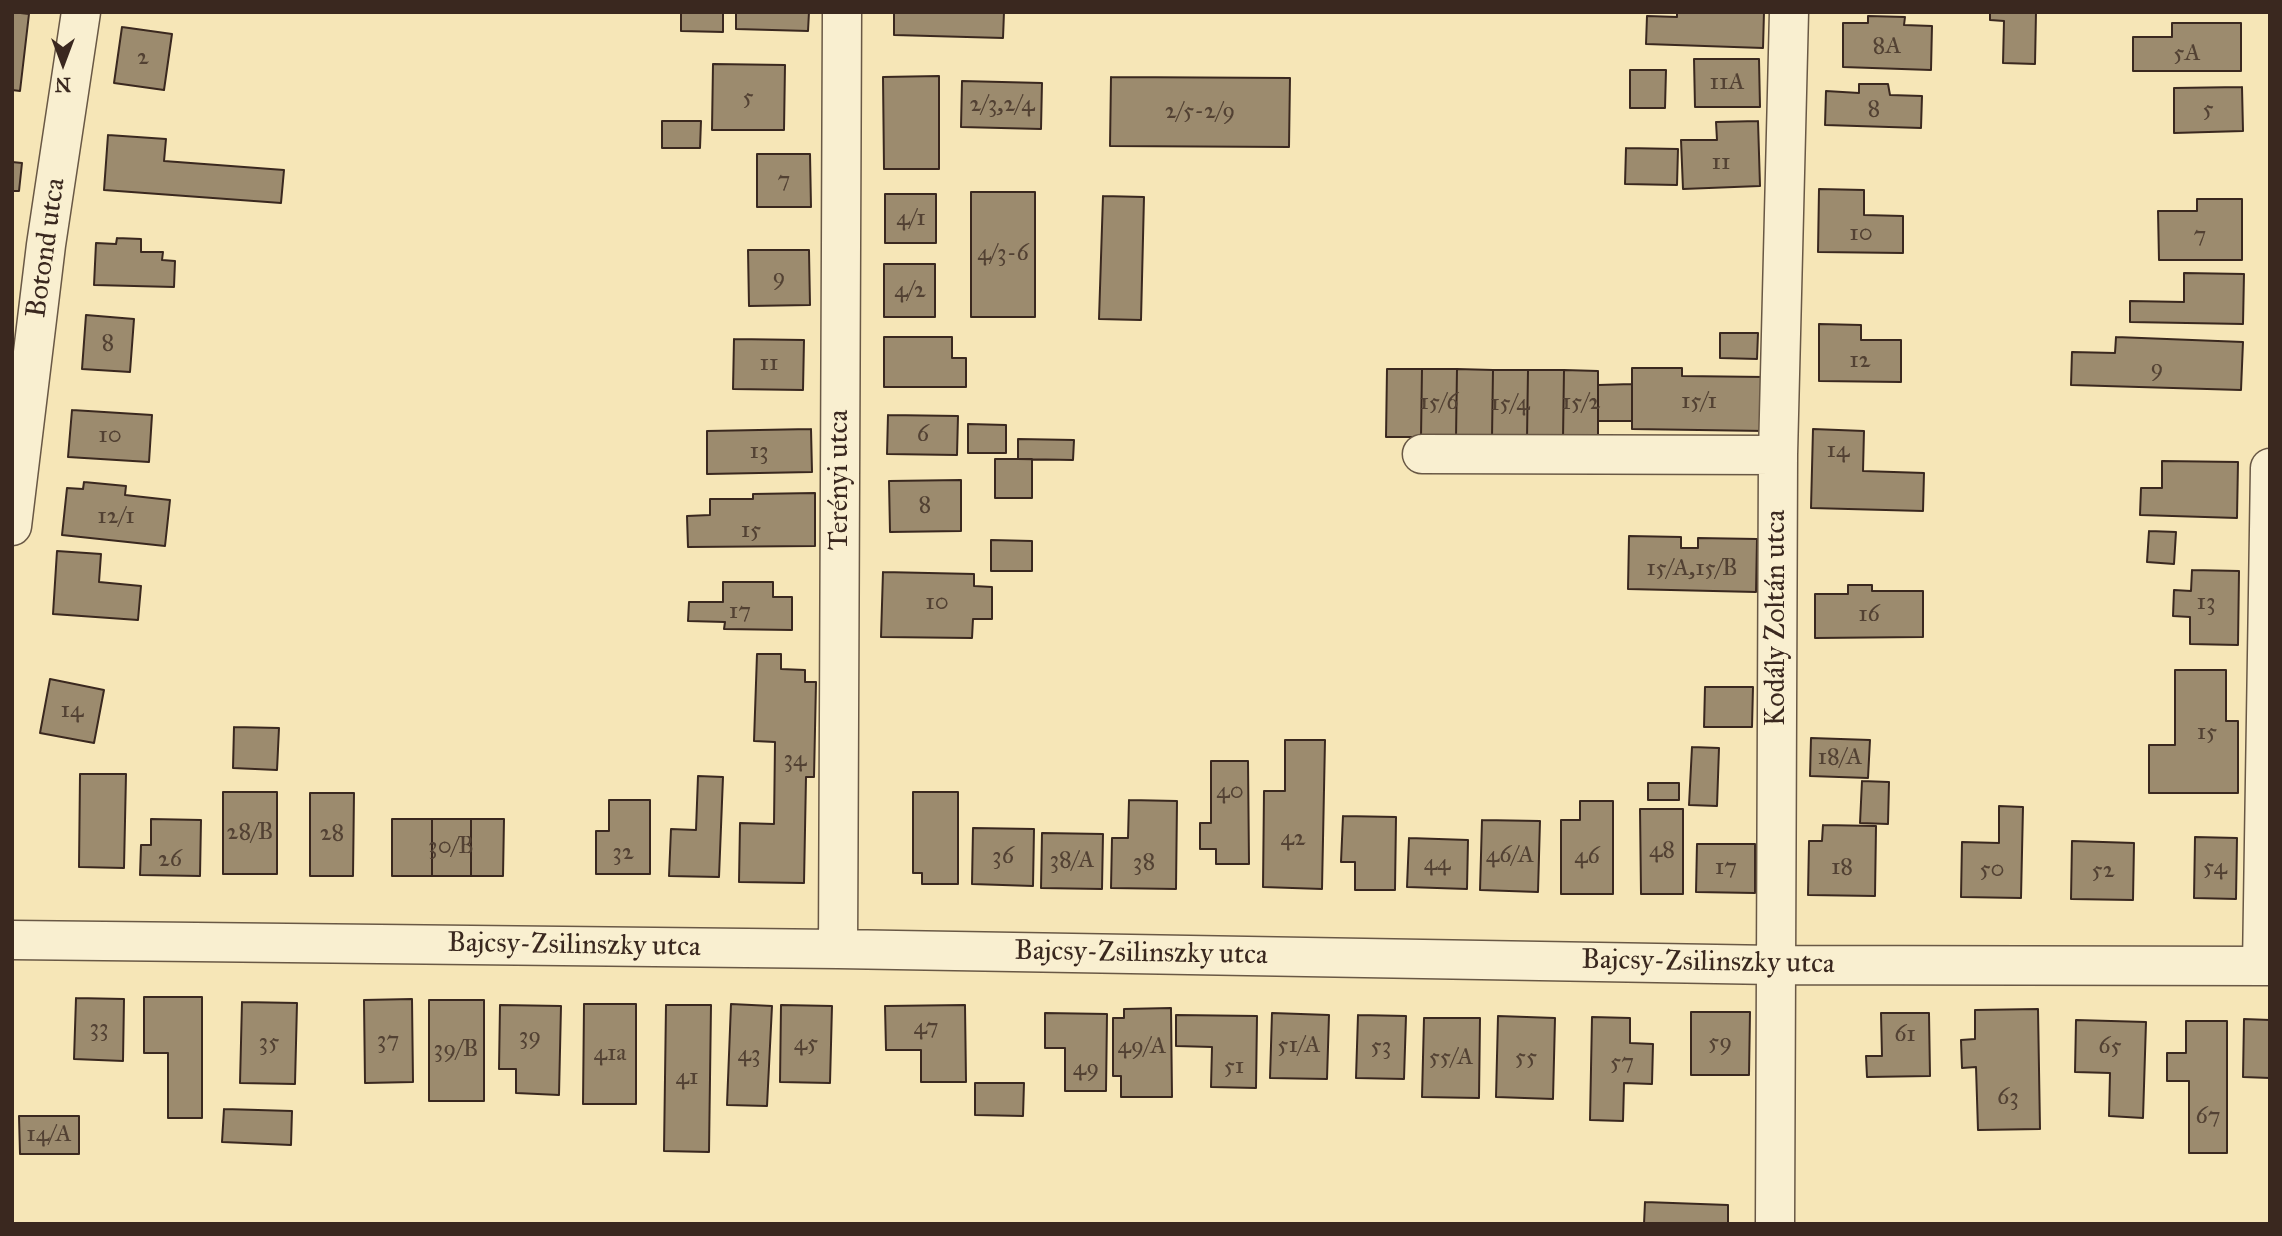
<!DOCTYPE html>
<html>
<head>
<meta charset="utf-8">
<style>
	body { margin:0 }
	#map { position:relative; width:2282px; height:1236px; overflow:hidden; background:#f6e6b7; font-family:"IM FELL Great Primer",serif }
	canvas { display:block }
	.frame { position:absolute; inset:0; border:14px solid #3a281f; pointer-events:none }
	.north { position:absolute; left:28px; top:28px; width:70px; height:70px; -webkit-text-stroke:5px #f9efd0; paint-order:stroke; rotate:180deg; font-size:19px; font-weight:700; line-height:28px; text-align:center; color:#3a281f }
	.north::after { content:''; display:block; margin:auto; width:24px; height:32px; background:#3a281f; clip-path:polygon(50% 0,100% 100%,50% 72%,0 100%) }
</style>
</head>
<body>
<div id="map">
<canvas width="2282" height="1236"></canvas>
<div class="frame"></div>
<div class="north">N</div>
</div>
<script>
const g = document.querySelector('canvas').getContext('2d');
g.lineJoin = 'round';
function fillPath(path, color) { g.fillStyle = color; g.fill(path, 'evenodd'); }
const poly = rows => new Path2D(rows.map(r => 'M' + r).join(''));
function strokePath(path, color, width, dash) { g.strokeStyle = color; g.lineWidth = width; g.lineCap = dash ? 'butt' : 'round'; g.setLineDash(dash || []); g.stroke(path); }
function write(font, color, halo, rows, align = 'center') {
  g.font = font + ' "IM FELL Great Primer",serif'; g.lineWidth = 7; g.setLineDash([]); g.textBaseline = 'middle'; g.strokeStyle = halo; g.fillStyle = color; for (const [text, x, y, turn = 0] of rows) {
    g.save(); g.translate(x, y); g.rotate((+turn || 0) * Math.PI / 180); g.textAlign = isNaN(turn) ? turn : align; if (halo) g.strokeText(text, 0, 0); g.fillText(text, 0, 0); g.restore();
  }
}
const building = poly([
	[12,12,29,14,20,91,12,90,12,12],
	[681,12,723,12,723,32,681,31,681,12],
	[736,12,809,12,808,31,736,29,736,12],
	[894,12,1004,12,1003,38,894,35,894,12],
	[1677,12,1764,12,1763,48,1646,44,1647,16,1677,17,1677,12],
	[1990,12,2036,12,2035,64,2003,63,2004,21,1990,20,1990,12],
	[1868,16,1905,17,1904,25,1932,26,1931,70,1843,67,1843,23,1868,23,1868,16],
	[2172,23,2241,23,2241,71,2133,71,2133,37,2172,37,2172,23],
	[122,27,172,34,164,90,114,83,122,27],
	[1694,59,1759,59,1760,107,1695,107,1694,59],
	[713,64,785,65,784,130,712,130,713,64],
	[1630,70,1666,70,1665,108,1630,108,1630,70],
	[939,76,939,169,884,169,883,77,939,76],
	[1111,77,1290,78,1289,147,1110,146,1111,77],
	[962,81,1042,83,1041,129,961,127,962,81],
	[1859,84,1888,84,1890,95,1922,96,1921,128,1825,125,1826,91,1859,93,1859,84],
	[2242,87,2243,131,2174,133,2174,88,2242,87],
	[662,121,701,121,700,148,662,148,662,121],
	[1758,121,1760,186,1683,189,1681,140,1717,140,1716,122,1758,121],
	[108,135,166,139,164,161,284,170,281,203,104,190,108,135],
	[1626,148,1678,149,1677,185,1625,184,1626,148],
	[757,154,810,154,811,207,757,207,757,154],
	[12,162,22,163,19,191,12,191,12,162],
	[1819,189,1864,190,1864,215,1903,216,1903,253,1818,252,1819,189],
	[971,192,1035,192,1035,317,971,317,971,192],
	[885,194,936,194,936,243,885,243,885,194],
	[1103,196,1144,197,1141,320,1099,319,1103,196],
	[2197,199,2242,199,2242,260,2159,260,2158,211,2197,211,2197,199],
	[117,238,141,239,141,252,163,252,162,260,175,261,174,287,94,285,96,243,116,244,117,238],
	[748,250,809,250,810,305,749,306,748,250],
	[884,264,935,264,935,317,884,317,884,264],
	[2184,273,2244,274,2243,324,2130,322,2130,301,2184,302,2184,273],
	[86,315,134,319,130,372,82,369,86,315],
	[1819,324,1861,325,1861,340,1901,340,1901,382,1819,381,1819,324],
	[1720,333,1758,333,1757,359,1720,358,1720,333],
	[884,337,952,337,952,358,966,358,966,387,884,387,884,337],
	[2116,337,2243,342,2241,390,2071,385,2072,352,2115,353,2116,337],
	[734,339,804,340,803,390,733,389,734,339],
	[1632,368,1682,368,1682,376,1765,377,1765,431,1632,429,1632,368],
	[1387,369,1422,369,1421,437,1386,437,1387,369],
	[1422,369,1457,369,1456,438,1421,437,1422,369],
	[1457,369,1493,370,1492,438,1456,438,1457,369],
	[1493,370,1528,370,1527,439,1492,438,1493,370],
	[1528,370,1564,370,1563,439,1527,439,1528,370],
	[1564,370,1598,371,1598,439,1563,439,1564,370],
	[1632,384,1632,421,1598,421,1598,385,1632,384],
	[72,410,152,415,149,462,68,457,72,410],
	[888,415,958,416,957,455,887,454,888,415],
	[968,424,1006,425,1006,453,968,453,968,424],
	[811,429,812,472,707,474,707,431,811,429],
	[1813,429,1864,431,1863,471,1924,473,1923,511,1811,508,1813,429],
	[1018,439,1074,440,1073,460,1018,459,1018,439],
	[995,459,1032,459,1032,498,995,498,995,459],
	[2162,461,2238,462,2237,518,2140,515,2141,488,2162,488,2162,461],
	[961,480,961,531,890,532,889,481,961,480],
	[84,482,126,486,125,495,170,500,165,546,62,535,67,488,83,489,84,482],
	[815,493,815,546,688,547,687,516,710,515,710,499,753,499,753,494,815,493],
	[2149,531,2176,532,2174,564,2147,562,2149,531],
	[1629,536,1681,537,1681,548,1698,548,1698,538,1757,539,1756,592,1628,589,1629,536],
	[991,540,1032,541,1032,571,991,571,991,540],
	[57,551,101,554,99,582,141,586,138,620,53,614,57,551],
	[2192,570,2239,571,2238,645,2190,644,2190,617,2173,616,2174,590,2191,591,2192,570],
	[883,572,974,574,974,586,992,587,992,619,973,619,972,638,881,637,883,572],
	[723,582,773,582,773,597,792,597,792,630,724,629,725,622,688,621,689,602,723,602,723,582],
	[1848,585,1872,585,1872,591,1923,591,1923,637,1815,638,1815,594,1848,594,1848,585],
	[757,654,781,654,781,669,805,670,805,682,816,682,814,777,806,777,804,883,739,882,740,823,774,824,775,742,754,741,757,654],
	[2175,670,2226,670,2226,721,2238,721,2238,793,2149,793,2149,745,2175,745,2175,670],
	[50,679,104,690,94,743,40,733,50,679],
	[1705,687,1753,687,1752,727,1704,727,1705,687],
	[234,727,279,728,277,770,233,768,234,727],
	[1811,738,1870,740,1868,778,1810,776,1811,738],
	[1285,740,1325,740,1322,889,1263,887,1264,791,1285,791,1285,740],
	[1692,747,1719,748,1717,806,1689,805,1692,747],
	[1211,761,1248,761,1249,864,1216,864,1216,849,1200,849,1200,823,1211,823,1211,761],
	[80,774,126,774,124,868,79,867,80,774],
	[698,776,723,777,719,877,669,876,671,829,696,830,698,776],
	[1862,781,1889,782,1888,824,1860,823,1862,781],
	[1648,783,1679,783,1679,800,1648,800,1648,783],
	[223,792,277,792,277,874,223,874,223,792],
	[913,792,958,792,958,884,922,884,922,873,913,873,913,792],
	[310,793,354,793,353,876,310,876,310,793],
	[609,800,650,800,650,874,596,874,596,831,609,831,609,800],
	[1129,800,1177,801,1176,889,1111,888,1112,838,1128,838,1129,800],
	[1580,801,1613,801,1613,894,1561,894,1561,820,1580,820,1580,801],
	[1999,806,2023,807,2021,898,1961,897,1962,842,1999,843,1999,806],
	[1640,809,1683,809,1683,894,1641,894,1640,809],
	[1343,816,1396,817,1395,890,1355,890,1355,862,1341,862,1343,816],
	[151,819,201,820,200,876,140,875,141,845,151,845,151,819],
	[392,819,432,819,432,876,392,876,392,819],
	[432,819,471,819,471,876,432,876,432,819],
	[471,819,504,819,503,876,471,876,471,819],
	[1482,820,1540,821,1538,892,1480,890,1482,820],
	[1823,825,1876,826,1875,896,1808,895,1809,841,1822,841,1823,825],
	[973,828,1034,829,1033,886,972,884,973,828],
	[1042,833,1103,834,1102,889,1041,888,1042,833],
	[2195,837,2237,838,2236,899,2194,898,2195,837],
	[1409,838,1468,840,1467,889,1407,887,1409,838],
	[2072,841,2134,843,2133,900,2071,899,2072,841],
	[1697,844,1755,844,1755,893,1696,892,1697,844],
	[144,997,202,997,202,1118,168,1118,168,1053,144,1053,144,997],
	[76,998,124,999,123,1061,74,1059,76,998],
	[412,999,413,1082,365,1083,364,1000,412,999],
	[429,1000,484,1000,484,1101,429,1101,429,1000],
	[242,1002,297,1003,295,1084,240,1083,242,1002],
	[584,1004,636,1004,636,1104,583,1104,584,1004],
	[731,1004,772,1006,767,1106,727,1105,731,1004],
	[500,1005,561,1006,559,1095,516,1093,516,1069,499,1069,500,1005],
	[666,1005,711,1005,709,1152,664,1151,666,1005],
	[781,1005,832,1006,830,1083,780,1082,781,1005],
	[965,1005,966,1082,921,1082,921,1050,886,1050,885,1006,965,1005],
	[1171,1008,1172,1097,1121,1097,1121,1076,1113,1076,1113,1018,1124,1018,1124,1009,1171,1008],
	[2038,1009,2040,1129,1978,1130,1976,1067,1962,1068,1961,1040,1975,1039,1975,1010,2038,1009],
	[1691,1012,1750,1012,1749,1075,1691,1075,1691,1012],
	[1045,1013,1107,1014,1106,1091,1065,1091,1065,1048,1045,1048,1045,1013],
	[1272,1013,1329,1015,1327,1079,1270,1078,1272,1013],
	[1881,1013,1929,1013,1930,1076,1867,1077,1866,1056,1882,1056,1881,1013],
	[1176,1015,1257,1016,1256,1088,1211,1087,1212,1047,1176,1046,1176,1015],
	[1358,1015,1406,1016,1404,1079,1356,1078,1358,1015],
	[1498,1016,1555,1018,1553,1099,1496,1097,1498,1016],
	[1592,1017,1630,1018,1630,1043,1653,1044,1652,1084,1624,1083,1623,1121,1590,1120,1592,1017],
	[1424,1018,1480,1018,1479,1098,1422,1097,1424,1018],
	[2244,1019,2270,1020,2270,1078,2243,1077,2244,1019],
	[2076,1020,2146,1022,2143,1118,2109,1116,2110,1073,2075,1072,2076,1020],
	[2186,1021,2227,1021,2227,1153,2189,1153,2189,1081,2167,1081,2167,1053,2186,1053,2186,1021],
	[975,1083,1024,1083,1023,1116,975,1115,975,1083],
	[224,1109,292,1111,291,1145,222,1142,224,1109],
	[19,1116,79,1116,79,1154,20,1154,19,1116],
	[1645,1202,1728,1205,1728,1224,1644,1224,1645,1202]
]);
fillPath(building, '#9c8b6e');
strokePath(building, '#3a281f', 2);
const minor = poly([
	[1422,454,1778,455],
	[12,526,46,245,81,12],
	[12,940,838,949,1774,965,2270,966],
	[838,949,842,12],
	[2262,966,2270,468],
	[1775,1224,1778,455,1789,12]
]);
strokePath(minor, '#695845', 41);
strokePath(minor, '#f9efd0', 38);
write('24px', '#524133', null, [
	["8A",1887,47],
	["5A",2187,54],
	["2",143,58],
	["11A",1727,83],
	["5",748,98],
	["2/3,2/4",1002,105],
	["8",1874,110],
	["5",2208,110],
	["2/5-2/9",1200,112],
	["11",1721,163],
	["7",784,181],
	["4/1",911,219],
	["10",1861,234],
	["7",2200,236],
	["4/3-6",1003,254],
	["9",779,278],
	["4/2",910,291],
	["8",108,344],
	["12",1860,361],
	["11",769,364],
	["9",2157,369],
	["15/1",1699,402],
	["15/6",1439,403],
	["15/2",1581,403],
	["15/4",1510,404],
	["6",923,435],
	["10",110,436],
	["14",1838,451],
	["13",759,452],
	["8",925,506],
	["12/1",116,517],
	["15",751,531],
	["15/A,15/B",1692,569],
	["10",937,603],
	["13",2206,603],
	["17",740,612],
	["16",1869,615],
	["14",72,711],
	["15",2207,733],
	["18/A",1840,758],
	["34",795,760],
	["40",1230,792],
	["28/B",250,833],
	["28",332,834],
	["42",1293,839],
	["30/B",451,847],
	["48",1662,851],
	["32",623,853],
	["46/A",1510,856],
	["36",1003,857],
	["46",1587,857],
	["26",170,860],
	["38/A",1072,861],
	["38",1144,863],
	["44",1437,864],
	["17",1726,868],
	["18",1842,868],
	["54",2215,868],
	["50",1992,870],
	["52",2103,871],
	["47",926,1028],
	["33",99,1029],
	["61",1905,1035],
	["39",530,1037],
	["37",388,1041],
	["35",269,1043],
	["59",1720,1043],
	["45",806,1044],
	["51/A",1299,1046],
	["49/A",1142,1047],
	["53",1381,1047],
	["65",2110,1047],
	["39/B",456,1050],
	["41a",610,1054],
	["43",749,1055],
	["55/A",1451,1058],
	["55",1526,1058],
	["57",1622,1063],
	["51",1234,1067],
	["49",1086,1069],
	["41",687,1078],
	["63",2008,1098],
	["67",2208,1117],
	["14/A",49,1135]
]);
write('28px', '#3a281f', '#f9efd0', [
	["Botond utca",47,248,-82],
	["Terényi utca",840,480,-90],
	["Kodály Zoltán utca",1777,618,-90],
	["Bajcsy-Zsilinszky utca",574,946,1],
	["Bajcsy-Zsilinszky utca",1141,954,1],
	["Bajcsy-Zsilinszky utca",1708,963,1]
]);
</script>
</body>
</html>
